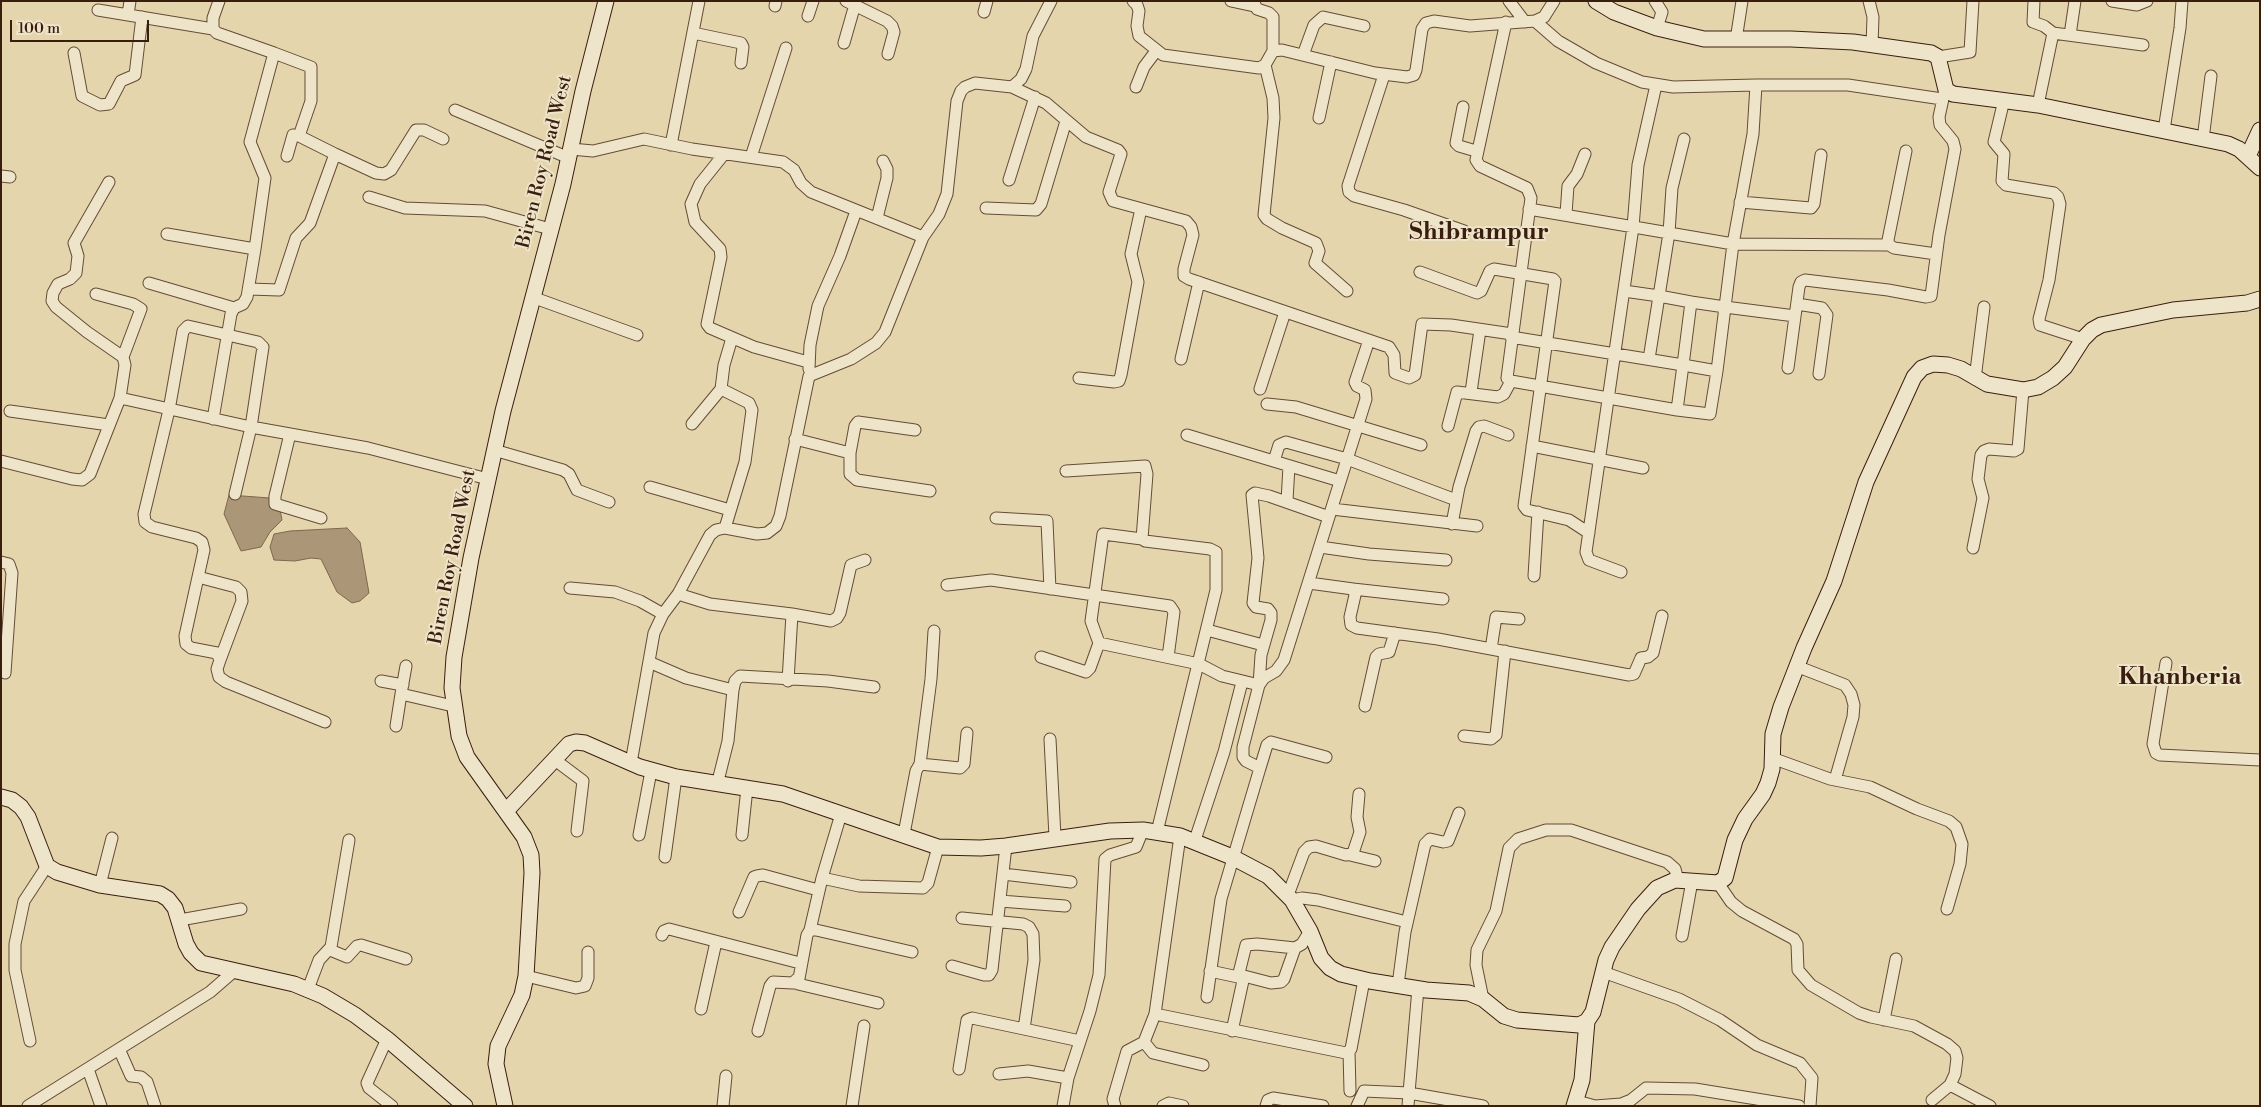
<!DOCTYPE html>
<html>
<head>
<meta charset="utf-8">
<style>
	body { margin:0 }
	#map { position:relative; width:2261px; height:1107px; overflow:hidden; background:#e5d5ac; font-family:"Libre Bodoni",serif }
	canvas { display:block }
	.frame { position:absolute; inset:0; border:2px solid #391e0f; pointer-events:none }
	.scale { position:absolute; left:10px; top:20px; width:139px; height:22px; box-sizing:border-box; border:2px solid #391e0f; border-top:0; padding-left:6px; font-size:15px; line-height:18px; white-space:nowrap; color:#391e0f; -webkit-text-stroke:4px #eee4c9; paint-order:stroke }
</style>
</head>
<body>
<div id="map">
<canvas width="2261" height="1107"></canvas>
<div class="frame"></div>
<div class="scale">100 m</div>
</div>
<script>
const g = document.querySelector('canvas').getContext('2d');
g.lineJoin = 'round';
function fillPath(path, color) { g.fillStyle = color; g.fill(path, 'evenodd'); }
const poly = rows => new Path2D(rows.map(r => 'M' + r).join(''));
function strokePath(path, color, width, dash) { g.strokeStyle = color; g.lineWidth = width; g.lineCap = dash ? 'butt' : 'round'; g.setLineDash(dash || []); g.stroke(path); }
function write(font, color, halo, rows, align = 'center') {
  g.font = font + ' "Libre Bodoni",serif'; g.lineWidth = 4; g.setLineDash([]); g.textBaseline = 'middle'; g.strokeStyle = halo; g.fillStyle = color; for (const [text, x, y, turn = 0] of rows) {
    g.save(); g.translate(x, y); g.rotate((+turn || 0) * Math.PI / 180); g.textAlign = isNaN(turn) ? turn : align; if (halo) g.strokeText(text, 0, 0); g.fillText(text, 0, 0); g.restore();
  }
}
const water = poly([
	[229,495,270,498,279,505,282,520,270,532,261,547,241,551,224,514,229,495],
	[347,528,360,542,369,593,360,601,352,603,337,592,321,559,311,558,295,561,274,560,270,547,274,534,290,531,347,528]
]);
fillPath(water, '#ab9777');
strokePath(water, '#7d674d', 1);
const street = poly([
	[846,1,887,21,892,26,894,32,888,54],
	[1133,1,1137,5,1139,11,1137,26,1139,36,1163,55,1259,68,1265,65,1273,51,1282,50,1375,73,1407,77,1414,75,1416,70,1422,29,1426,23,1434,21,1470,26,1535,21,1544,17,1554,1],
	[1231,1,1254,6],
	[1253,1,1257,9,1269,13,1273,17,1273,51],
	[1509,1,1525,22],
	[1655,1,1662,12,1657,28],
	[1869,1,1873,17,1872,45],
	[2034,1,2033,22,2044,26,2053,33],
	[2112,1,2137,5,2147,1],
	[775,6,776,1],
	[98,10,213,29],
	[984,12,987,1],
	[128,15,130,1],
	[808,16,813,1],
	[1535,21,1558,41,1596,63,1642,82,1673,87,1756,85],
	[1506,22,1476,160,1480,166,1527,188,1531,198,1507,378,1511,381,1677,410,1683,365,1717,371,1725,307,1795,316],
	[693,33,741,43,743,47,741,63],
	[2070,35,2075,1],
	[1736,40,1742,1],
	[844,43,856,1],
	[74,53,82,96,100,105,109,104,121,81,135,75,142,17],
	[274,53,311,67,311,101,299,136,335,154,376,173,384,174,391,170,416,130,424,130,443,139],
	[1303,55,1314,25,1323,17,1364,26],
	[1938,57,1970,52,1973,1],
	[1265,65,1273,98,1274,118,1264,215,1267,219,1282,228,1316,243,1319,251,1315,263,1347,291],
	[1384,75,1348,186,1349,192,1354,196,1404,210,1464,231],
	[1012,87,1046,103,1086,137,1118,150,1121,154,1109,192,1113,201,1186,221,1191,227,1193,235,1184,269,1184,276,1189,279,1389,347,1394,355,1395,373,1409,378,1415,375,1422,324,1451,325,1512,334],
	[1136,87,1144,67,1156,51],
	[2004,100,1994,142,2004,154,2002,181,2006,185,2054,193,2058,197,2060,204,2049,280,2039,319,2040,325,2083,339],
	[2038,105,2053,33,2143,45],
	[1463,107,1456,143,1459,146,1476,151],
	[455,110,569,158],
	[1319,118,1331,62],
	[2164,130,2180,28,2182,1],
	[2203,139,2211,76],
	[671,145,699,1],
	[571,149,593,151,644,139,692,149,783,162,794,170,801,183,811,192,923,237,885,332,876,343,851,359,809,376,780,516,776,526,767,533,757,534,725,528,716,530,710,535,678,594,663,614,654,633,631,763],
	[1906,151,1888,240,1889,245,1894,248,1936,254],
	[724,154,700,184,691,204,695,222,720,249,721,257,707,324,710,328,754,347,808,362],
	[287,156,293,135,299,136],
	[751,157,786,48],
	[1,176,10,177],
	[1009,180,1035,97],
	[109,182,74,243,78,256,76,273,70,279,58,284,53,293,52,301,56,307,87,332,123,357],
	[369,197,405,208,485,211,550,229],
	[1740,202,1811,208,1814,204,1821,155],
	[986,208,1036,210,1041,204,1066,121],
	[1529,209,1669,233,1672,188,1684,139],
	[1566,214,1568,186,1577,174,1585,154],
	[877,218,887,178,887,169,883,161],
	[167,234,255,249],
	[923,237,939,214,947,194,957,101,961,91,965,87,975,83,1012,87,1021,79,1026,69,1033,36,1051,1],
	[1420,272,1477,293,1481,291,1490,271,1494,269,1553,279,1555,281,1524,506,1527,510,1569,520,1589,533],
	[149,283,234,308],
	[249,289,279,290,296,238,310,223,335,154],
	[1624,291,1659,296,1649,359],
	[96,294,133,304,141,309,123,357,125,365,120,398],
	[532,297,637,335],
	[1691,302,1659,296,1669,233,1733,244,1889,245],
	[1797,304,1822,308,1827,315,1819,374],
	[1511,337,1683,365,1691,302,1725,307,1733,244,1753,134,1756,85,1848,85,1942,99],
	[1181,359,1199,282],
	[1788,368,1799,287,1801,282,1805,280,1888,290,1926,297,1931,296,1939,235,1955,149,1953,141,1940,125,1939,117,1944,94],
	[809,369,810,345,818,306,840,256,856,211],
	[1079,378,1114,382,1119,381,1121,375,1138,282,1131,254,1141,209],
	[1975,379,1984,307],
	[1260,389,1285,312],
	[1471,392,1480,330],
	[1267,404,1296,407,1421,445],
	[1677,410,1710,414,1717,371],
	[10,411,109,425],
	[213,419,231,314,234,308,243,304,247,297,255,249,265,178,250,142,274,53,217,33,213,29,213,18,219,1],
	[692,424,721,389],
	[1448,426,1457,392,1498,397,1504,394,1511,381],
	[290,434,275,496,275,504,321,518],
	[1187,435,1340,481],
	[795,439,850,453,855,426,858,422,915,430],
	[1532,446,1643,468],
	[494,450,563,470,569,474,577,490,609,502],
	[850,453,850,474,857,480,930,491],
	[1,461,72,479,82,480,90,474,120,398,251,427,368,448,488,479],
	[1274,461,1279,445,1286,442,1347,459,1456,500],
	[1066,471,1145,466,1147,474,1142,539,1145,541,1210,549,1216,552,1216,590,1157,832],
	[650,487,730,510],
	[235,494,251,427,263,347,258,342,188,326,183,331,169,410,144,514,145,522,152,527,196,538,202,542,204,550,185,636,186,644,191,648,217,653,220,660,217,669,219,677,226,682,325,722],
	[1287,501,1289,466],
	[1332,509,1477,526],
	[996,518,1047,521,1050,589],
	[1452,524,1459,487,1476,431,1479,427,1484,426,1508,435],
	[725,528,745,462,752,410,749,403,721,389,724,365,732,338],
	[1142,539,1103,534,1091,621,1099,643,1199,664,1222,676,1259,685,1261,655,1271,620,1271,613,1268,609,1256,607,1253,603,1258,558,1252,495,1255,493,1269,496,1329,517],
	[1320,547,1369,554,1446,560],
	[1973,548,1983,498,1978,479,1981,455,1984,451,1989,449,2014,451,2018,449,2023,390],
	[1,562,9,564,12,573,5,673],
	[1621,572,1589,560,1586,552,1633,227,1638,165,1656,85],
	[1534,576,1538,512],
	[198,577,236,587,241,592,242,601,220,660],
	[1309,583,1353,589,1355,595,1350,617,1351,625,1357,628,1438,639,1629,675,1634,674,1641,658,1648,657,1653,653,1662,616],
	[947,585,991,580,1170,606,1174,612,1168,657],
	[570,588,615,592,640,601,663,614],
	[1353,589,1443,599],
	[678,594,710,604,792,614,788,681],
	[792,614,831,621,837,618,840,613,851,565,865,560],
	[1207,630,1263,645],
	[1491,649,1496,617,1519,619],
	[1041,657,1086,672,1090,668,1099,643],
	[649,662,686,678,733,690],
	[2166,663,2153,744,2156,753,2160,755,2260,760],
	[406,666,401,694,453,706],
	[1796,666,1845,685,1851,694,1854,705,1853,717,1835,780],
	[381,681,403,685],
	[1365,706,1376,657,1379,654,1389,652,1395,633],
	[396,726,401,694],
	[1464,736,1491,739,1496,735,1505,651],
	[1050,739,1055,837],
	[1772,758,1830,779,1870,787,1917,809,1949,821,1956,827,1962,844,1960,864,1947,909],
	[555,760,583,781,577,831],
	[920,764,931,679,934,631],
	[1260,768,1267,745,1271,742,1326,757],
	[717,785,728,741,733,690,735,681,740,676,828,681,874,687],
	[904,834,916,771,920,764,960,768,964,764,967,733],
	[639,835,651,771],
	[742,835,747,788],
	[1195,840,1224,752,1242,682],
	[1350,855,1375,861],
	[665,857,676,777],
	[1003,874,1071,882],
	[822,878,859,886,923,888,928,883,938,847],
	[1718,883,1731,902,1742,911,1794,939,1797,944,1798,970,1811,985,1859,1013,1871,1017,1914,1026,1947,1044,1955,1051,1957,1058,1955,1074,1950,1085,1932,1100],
	[100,885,112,838],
	[1288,895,1304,852,1309,847,1316,846,1346,855,1353,853,1360,832,1357,817,1359,794],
	[1292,900,1302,898,1318,900,1407,922],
	[1000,901,1065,906],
	[739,912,754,877,757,876,763,875,818,890],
	[962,918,1023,924,1029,927,1033,934,1034,960,1024,1029,1080,1041],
	[180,920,241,909],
	[810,930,822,878,841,814],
	[662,935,664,931,669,929,800,963],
	[1682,936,1692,881],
	[330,950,347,957,357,946,361,945,406,959],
	[952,966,984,975,989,975,992,970,1006,846],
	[1210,971,1238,977,1246,945,1257,944,1295,948,1302,944,1310,931],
	[1603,972,1679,999,1720,1020,1757,1045,1800,1063,1812,1078,1810,1106],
	[1240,975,1271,983,1281,982,1284,979,1295,948],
	[526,976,576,988,585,986,588,978,588,952],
	[1398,985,1405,932,1425,844,1430,839,1443,842,1448,841,1459,813],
	[308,989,319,960,331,947,349,840],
	[1207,997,1221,899,1260,768,1246,761,1243,757,1243,747,1259,685,1264,678,1276,671,1284,660,1366,399,1365,390,1357,386,1355,382,1369,340],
	[1483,999,1476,965,1477,950,1496,911,1509,848,1518,839,1546,830,1571,830,1667,862,1675,869,1678,880],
	[878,1003,798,984,807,935,810,930,816,930,912,952],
	[701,1009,716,942],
	[1155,1014,1346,1053,1351,1049,1364,980],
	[1884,1020,1896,959],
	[758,1031,770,986,773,982,793,983,797,979],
	[1232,1031,1244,976],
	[387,1039,367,1083,369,1088,392,1106],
	[30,1041,15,970,15,944,24,901,47,866],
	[1144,1042,1153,1053,1203,1065],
	[119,1049,131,1076,141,1077,147,1082,155,1106],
	[1349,1051,1350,1091],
	[88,1069,101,1106],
	[959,1069,967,1020,972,1018,1024,1029],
	[999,1074,1028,1071,1068,1078],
	[1950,1085,1990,1106],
	[1577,1101,1595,1106,1621,1104,1631,1100,1646,1088,1695,1089,1799,1106],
	[28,1106,210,992,233,972],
	[723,1106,726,1076],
	[852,1106,864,1026],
	[1063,1106,1068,1078,1090,1011,1099,975,1105,859,1110,855,1136,847,1143,830],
	[1115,1106,1113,1099,1127,1051,1144,1042,1155,1014,1180,836],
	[1163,1106,1169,1103,1183,1106],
	[1266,1106,1268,1100,1273,1098,1323,1106],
	[1357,1106,1364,1091,1409,1093,1418,988],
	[1408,1106,1409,1093,1483,1106]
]);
const secondary = poly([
	[1596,1,1614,12,1657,28,1704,39,1791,39,1853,42,1931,53,1938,57,1946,90,1953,94,2038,105,2228,144,2239,149,2260,168],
	[2248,156,2260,130],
	[1,797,12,800,21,807,28,817,47,866,57,872,100,885,160,894,168,899,175,908,186,944,191,953,201,963,294,984,323,996,355,1015,387,1039,465,1106],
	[506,811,569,744,576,742,585,743,640,767,676,777,783,794,938,847,981,848,1006,846,1110,831,1143,830,1180,836,1232,857,1268,876,1292,900,1310,931,1321,958,1330,968,1341,974,1370,981,1426,990,1469,993,1483,999,1504,1016,1517,1020,1579,1025,1587,1021,1593,1012,1606,960,1612,947,1638,909,1657,888,1675,880,1718,883,1725,878,1735,840,1745,819,1763,794,1768,783,1772,769,1773,734,1781,707,1804,648,1834,581,1866,482,1914,377,1922,368,1933,364,1948,365,1961,369,1987,384,2023,390,2038,387,2053,378,2065,367,2083,339,2092,330,2101,325,2173,310,2247,303,2260,299],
	[505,1106,496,1064,498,1046,522,995,526,976,532,873,531,855,524,837,467,757,459,736,452,688,454,657,471,558,503,411,563,184,583,91,606,1],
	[1574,1106,1582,1080,1587,1021]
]);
strokePath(street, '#644c36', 13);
strokePath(secondary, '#391e0f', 17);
strokePath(street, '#eee4c9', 11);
strokePath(secondary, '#eee4c9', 15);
write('19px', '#391e0f', '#eee4c9', [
	["Biren Roy Road West",545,162,-76],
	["Biren Roy Road West",453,557,-79]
]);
write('bold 24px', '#391e0f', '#eee4c9', [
	["Shibrampur",1479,233],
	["Khanberia",2180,678]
]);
</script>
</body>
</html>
